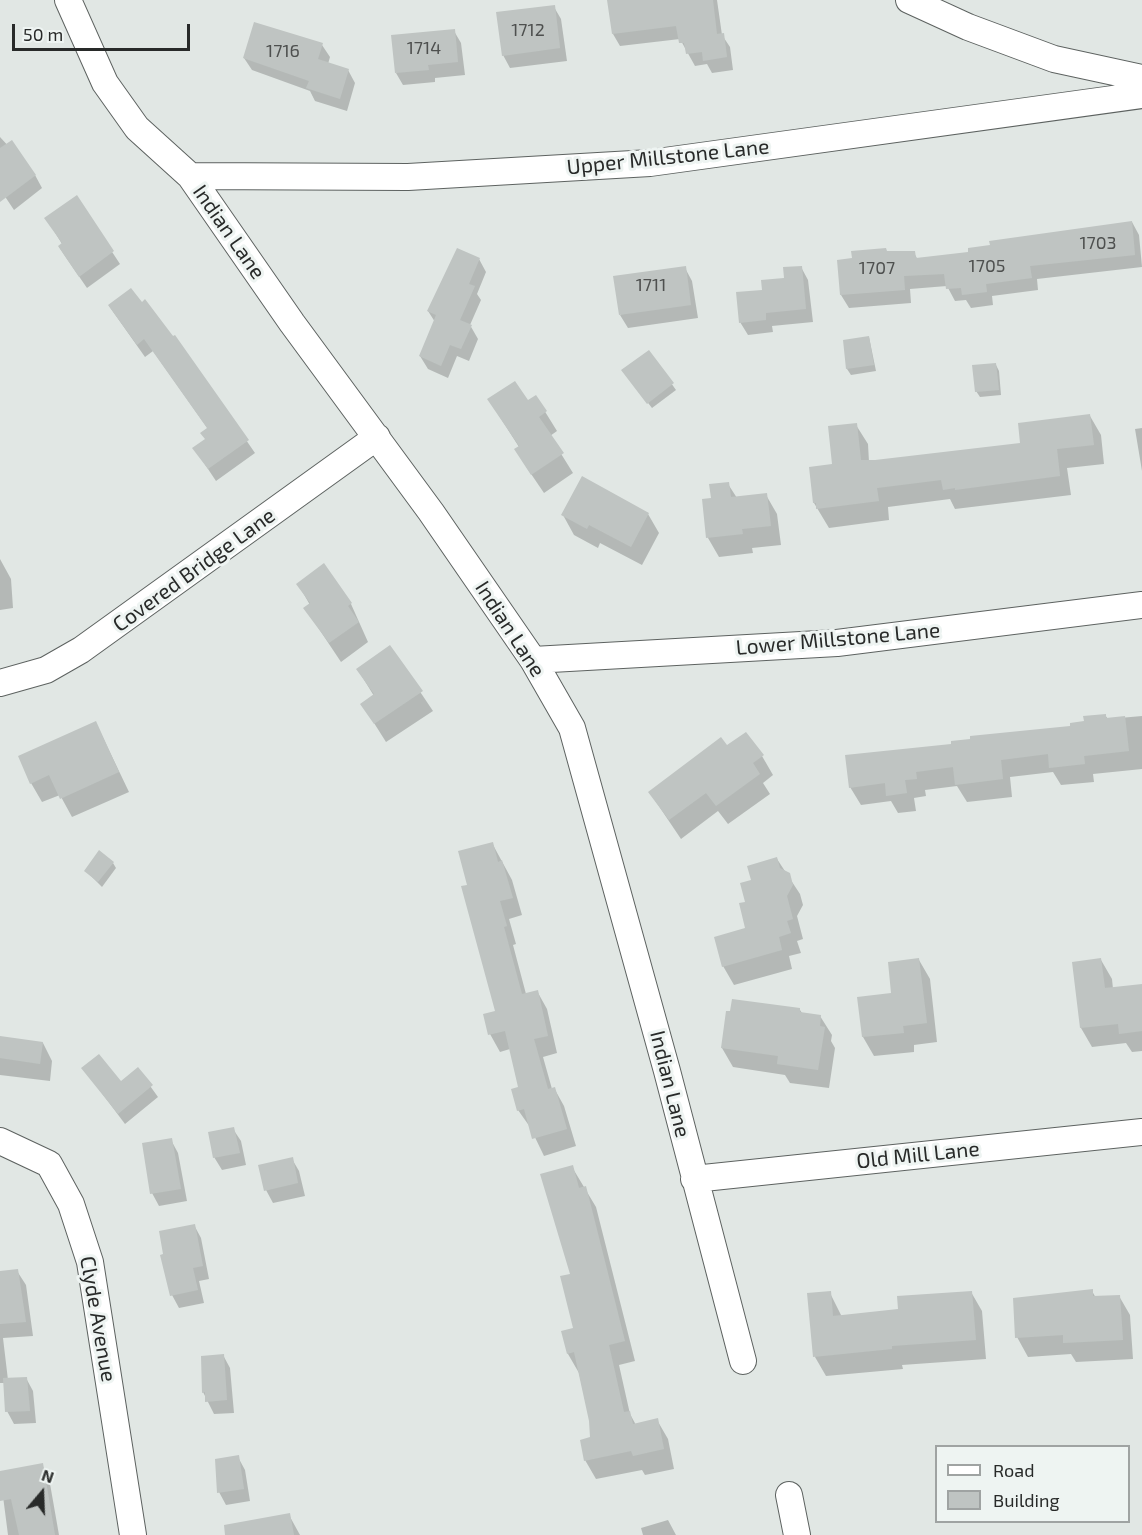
<!DOCTYPE html>
<html>
<head>
<meta charset="utf-8">
<style>
	body { margin:0 }
	#map { position:relative; width:1142px; height:1535px; overflow:hidden; background:#e1e7e4; font-family:"Exo 2",sans-serif }
	canvas { display:block }
	.legend { position:absolute; left:935px; top:1445px; width:195px; height:78px; box-sizing:border-box; background:#eef4f2; border:2px solid #9fa3a2; margin:0; padding:8px 10px; list-style:none; font-size:18px; color:#282a29 }
	.legend li { display:flex; align-items:center; gap:12px; height:30px }
	.legend b { width:30px; border:2px solid #9fa3a2 }
	.north { position:absolute; left:12px; top:1463px; width:60px; height:60px; -webkit-text-stroke:4px #eef4f2; paint-order:stroke; rotate:19deg; font-size:16px; font-weight:700; line-height:24px; text-align:center; color:#282a29 }
	.north::after { content:''; display:block; margin:auto; width:21px; height:27px; background:#282a29; clip-path:polygon(50% 0,100% 100%,50% 72%,0 100%) }
	.scale { position:absolute; left:12px; top:24px; width:178px; height:27px; box-sizing:border-box; border:3px solid #282a29; border-top:0; padding-left:8px; font-size:18px; line-height:21px; white-space:nowrap; color:#282a29; -webkit-text-stroke:4px #eef4f2; paint-order:stroke }
</style>
</head>
<body>
<div id="map">
<canvas width="1142" height="1535"></canvas>
<ul class="legend">
<li><b style="height:8px;background:#fff"></b>Road</li>
<li><b style="height:16px;background:#bfc4c2"></b>Building</li>
</ul>
<div class="north">N</div>
<div class="scale">50 m</div>
</div>
<script>
const g = document.querySelector('canvas').getContext('2d');
g.lineJoin = 'round';
function fillPath(path, color) { g.fillStyle = color; g.fill(path, 'evenodd'); }
const poly = rows => new Path2D(rows.map(r => 'M' + r).join(''));
function strokePath(path, color, width, dash) { g.strokeStyle = color; g.lineWidth = width; g.lineCap = dash ? 'butt' : 'round'; g.setLineDash(dash || []); g.stroke(path); }
function write(font, color, halo, rows, align = 'center') {
  g.font = font + ' "Exo 2",sans-serif'; g.lineWidth = 6; g.setLineDash([]); g.textBaseline = 'middle'; g.strokeStyle = halo; g.fillStyle = color; for (const [text, x, y, turn = 0] of rows) {
    g.save(); g.translate(x, y); g.rotate((+turn || 0) * Math.PI / 180); g.textAlign = isNaN(turn) ? turn : align; if (halo) g.strokeText(text, 0, 0); g.fillText(text, 0, 0); g.restore();
  }
}
fillPath(poly([
	[608,0,717,0,722,35,730,47,733,70,712,73,707,64,695,66,680,39,620,46,613,34],
	[554,7,561,19,567,61,510,68,503,55],
	[454,31,461,43,465,75,435,78,435,82,403,85,396,73],
	[322,45,330,57,328,64,348,70,355,83,347,111,315,101,310,91,252,70,244,58],
	[0,137,35,175,42,188,14,210,0,189],
	[76,197,120,264,87,288,67,259,59,247,62,244,46,218],
	[1132,222,1139,235,1142,267,1037,279,1038,290,992,296,993,305,971,308,966,300,955,301,947,286,910,289,911,303,849,308,841,295,838,261,887,253,914,253,918,260,970,253],
	[479,259,486,272,477,294,481,300,470,325,478,339,469,361,457,356,448,378,428,369,420,356,435,322,428,311],
	[801,267,808,280,813,322,772,326,773,332,748,335,740,322,763,291],
	[685,268,692,281,698,318,628,328,620,315],
	[109,306,175,337,255,453,216,481,194,448,206,440,208,429,153,351,145,357],
	[869,337,876,371,851,375,847,369,845,341],
	[649,352,676,390,652,408,627,376],
	[996,365,999,371,1001,395,980,397,976,391],
	[536,397,557,431,550,436,573,473,544,493,527,468,519,447,489,400,528,402],
	[1090,416,1101,435,1104,464,1067,468,1071,495,955,509,950,499,888,507,889,520,829,528,814,503,856,425,868,444,869,462,1022,444],
	[1142,428,1142,471,1135,429],
	[728,484,737,498,766,495,777,514,781,545,752,548,753,553,719,557,708,538,704,500,712,499],
	[648,514,659,533,642,565,600,543,598,548,574,535,563,515],
	[0,559,11,579,13,608,0,610,0,614],
	[298,584,351,604,368,642,341,662,305,608,310,605],
	[390,647,433,711,386,742,362,704,374,696,358,670],
	[1105,715,1108,719,1142,716,1142,769,1093,774,1094,782,1061,785,1053,772,1010,777,1012,797,967,802,957,786,925,790,926,796,914,798,916,811,898,813,891,801,861,805,850,787,953,745,1072,727],
	[96,723,129,792,72,817,60,795,42,802,31,783],
	[727,747,762,756,773,775,763,783,770,794,728,824,718,811,681,839,650,793],
	[492,843,512,880,522,915,509,919,516,944,513,945,526,994,537,991,547,1009,557,1053,543,1057,552,1089,554,1088,564,1106,576,1146,544,1156,530,1127,518,1110,520,1088,510,1049,500,1052,490,1034,496,1012,469,886],
	[777,859,800,894,803,905,797,916,803,939,797,941,801,953,789,956,792,969,734,985,723,966,747,930,746,903,753,881],
	[113,863,116,868,102,887,86,871],
	[919,960,930,979,937,1042,914,1045,914,1052,874,1056,863,1037,859,999,893,995],
	[1101,960,1112,979,1113,989,1142,985,1142,1051,1132,1052,1126,1043,1092,1047,1081,1028,1074,963],
	[800,1010,802,1013,820,1016,832,1035,831,1041,835,1048,829,1088,790,1083,785,1075,733,1067,722,1048],
	[0,1038,43,1043,52,1061,50,1081,0,1075],
	[83,1068,120,1083,138,1069,158,1097,125,1124],
	[233,1129,241,1141,246,1165,222,1170,214,1157],
	[171,1140,178,1153,187,1201,159,1206,152,1193],
	[292,1159,299,1171,305,1196,273,1203,266,1190],
	[572,1167,596,1207,635,1361,619,1365,630,1414,636,1425,657,1420,668,1439,674,1469,645,1475,642,1470,596,1479,585,1460,592,1438,590,1421,579,1373,568,1354,562,1332,575,1329,571,1275],
	[194,1225,201,1238,209,1279,199,1281,204,1303,179,1308,172,1295],
	[17,1271,26,1285,33,1336,3,1338,8,1380,26,1378,33,1391,36,1423,14,1424,7,1411,5,1383,0,1383,0,1272],
	[1092,1291,1096,1298,1119,1296,1130,1315,1133,1359,1076,1362,1071,1354,1028,1357,1017,1337],
	[971,1292,982,1311,986,1359,902,1365,903,1369,826,1376,815,1357,830,1293,842,1317,900,1311],
	[223,1355,230,1368,234,1413,214,1414,203,1392],
	[238,1457,245,1470,250,1501,226,1505,219,1492,216,1472],
	[42,1465,49,1478,59,1535,8,1535,0,1473],
	[289,1515,300,1535,260,1535],
	[668,1520,676,1535,643,1535,641,1528]
]), '#0003');
fillPath(poly([
	[607,0,713,0,717,34,724,33,727,57,703,61,702,52,686,54,684,43,679,43,676,26,612,34],
	[555,5,560,48,502,56,496,12],
	[254,22,323,43,318,59,349,69,340,99,306,88,309,81,243,58],
	[455,29,458,62,428,65,429,70,395,73,391,35],
	[12,140,36,175,0,202,0,148],
	[77,195,114,251,79,277,58,246,62,243,44,218],
	[1132,221,1135,255,1030,266,1032,278,986,284,987,292,962,295,961,288,946,289,944,274,904,276,905,290,840,295,837,260,852,258,851,251,886,248,887,251,915,251,916,258,968,252,968,248,990,245,989,241],
	[457,248,480,258,469,284,475,286,460,320,472,325,461,349,450,345,441,366,419,356,436,315,427,311],
	[686,266,691,305,619,315,613,276],
	[802,266,806,309,766,313,766,320,739,323,736,292,762,290,761,280,784,278,783,267],
	[131,288,142,302,145,299,173,336,175,335,249,440,208,469,192,448,205,439,200,433,207,428,144,339,137,345,108,305],
	[869,336,874,365,846,369,843,340],
	[649,350,674,383,647,404,621,370],
	[996,363,999,390,975,392,972,365],
	[515,381,528,400,536,395,547,411,539,417,564,453,531,475,514,449,519,446,487,399],
	[1090,414,1094,445,1057,449,1060,476,955,490,955,488,943,490,941,480,877,488,879,501,816,509,816,503,813,503,809,467,832,464,828,426,857,423,861,460,875,460,1020,443,1018,423],
	[582,476,649,513,631,547,589,525,587,529,561,515],
	[729,482,731,497,767,493,771,526,742,529,743,534,706,538,702,499,711,498,709,484],
	[324,563,352,603,348,606,359,622,329,643,303,608,310,603,296,584],
	[390,645,423,691,374,724,360,704,374,694,356,669],
	[1106,714,1106,718,1125,716,1129,751,1084,756,1085,764,1049,768,1048,754,1001,760,1003,779,955,785,953,767,916,772,917,779,905,780,907,793,886,796,885,783,849,788,845,755,951,744,951,741,970,739,970,736,1070,726,1070,723,1084,721,1083,716],
	[96,721,119,772,60,799,49,775,30,784,18,756],
	[746,732,764,755,753,763,760,774,716,806,706,793,669,820,648,792,721,737,727,745],
	[493,842,498,862,502,860,513,898,500,901,507,926,504,927,522,994,538,990,548,1036,534,1039,548,1089,555,1087,567,1129,532,1139,524,1109,517,1111,511,1089,518,1087,505,1031,488,1035,483,1014,495,1011,461,886,467,885,458,851],
	[99,850,114,862,98,882,84,871],
	[777,857,780,868,790,873,793,885,787,896,793,919,787,921,791,933,779,937,782,950,722,967,714,937,745,928,739,903,745,902,740,883,751,880,747,866],
	[919,958,927,1023,903,1026,904,1033,862,1037,857,997,891,993,888,962],
	[1101,958,1105,988,1142,984,1142,1031,1119,1034,1118,1024,1080,1028,1072,962],
	[732,999,800,1008,800,1012,821,1015,820,1026,825,1027,818,1070,777,1064,778,1056,721,1048,726,1011,730,1011],
	[0,1036,43,1042,40,1064,0,1058],
	[99,1054,121,1081,138,1067,153,1085,118,1114,81,1068],
	[234,1127,240,1153,213,1158,208,1132],
	[172,1138,181,1189,150,1194,142,1143],
	[293,1157,298,1183,264,1191,258,1165],
	[573,1165,579,1188,586,1186,625,1341,609,1345,624,1412,630,1411,633,1424,658,1418,664,1449,633,1456,631,1451,584,1461,580,1440,590,1437,589,1421,574,1352,567,1354,561,1331,573,1328,560,1276,570,1274,540,1174],
	[195,1224,203,1266,193,1268,198,1290,170,1296,160,1255,163,1254,159,1231],
	[18,1269,26,1322,0,1324,0,1271],
	[1093,1289,1093,1296,1120,1295,1123,1340,1063,1343,1063,1335,1015,1338,1013,1298],
	[831,1291,833,1316,898,1309,897,1296,972,1291,976,1340,892,1346,892,1349,813,1357,807,1293],
	[224,1354,227,1400,205,1402,205,1392,202,1393,201,1356],
	[27,1377,30,1411,5,1412,3,1378],
	[239,1455,244,1489,217,1493,215,1459],
	[43,1463,55,1535,19,1535,11,1499,0,1501,0,1471],
	[290,1513,294,1535,225,1535,224,1525]
]), '#bfc4c2');
const minor = poly([
	[68,0,105,83,137,128,190,176,292,323,431,512,533,660,572,728,667,1071,743,1361],
	[909,0,968,27,1054,59,1142,78],
	[190,176,408,177,650,163,1142,95],
	[533,660,837,643,1142,605],
	[0,683,46,670,81,650,377,437],
	[0,1141,49,1164,71,1204,90,1262,133,1535],
	[694,1179,1142,1132],
	[789,1495,797,1535]
]);
strokePath(minor, '#5d6260', 28);
strokePath(minor, '#fff', 26);
write('18px', '#4e504f', null, [
	["1712",528,30],
	["1714",424,48],
	["1716",283,51],
	["1703",1098,243],
	["1705",987,266],
	["1707",877,268],
	["1711",651,285]
]);
write('21px', '#282a29', '#eef4f2', [
	["Upper Millstone Lane",668,157,-6],
	["Indian Lane",229,232,55],
	["Covered Bridge Lane",194,570,-36],
	["Indian Lane",510,629,57],
	["Lower Millstone Lane",838,639,-5],
	["Indian Lane",670,1084,76],
	["Old Mill Lane",918,1155,-6],
	["Clyde Avenue",98,1319,80]
]);
</script>
</body>
</html>
